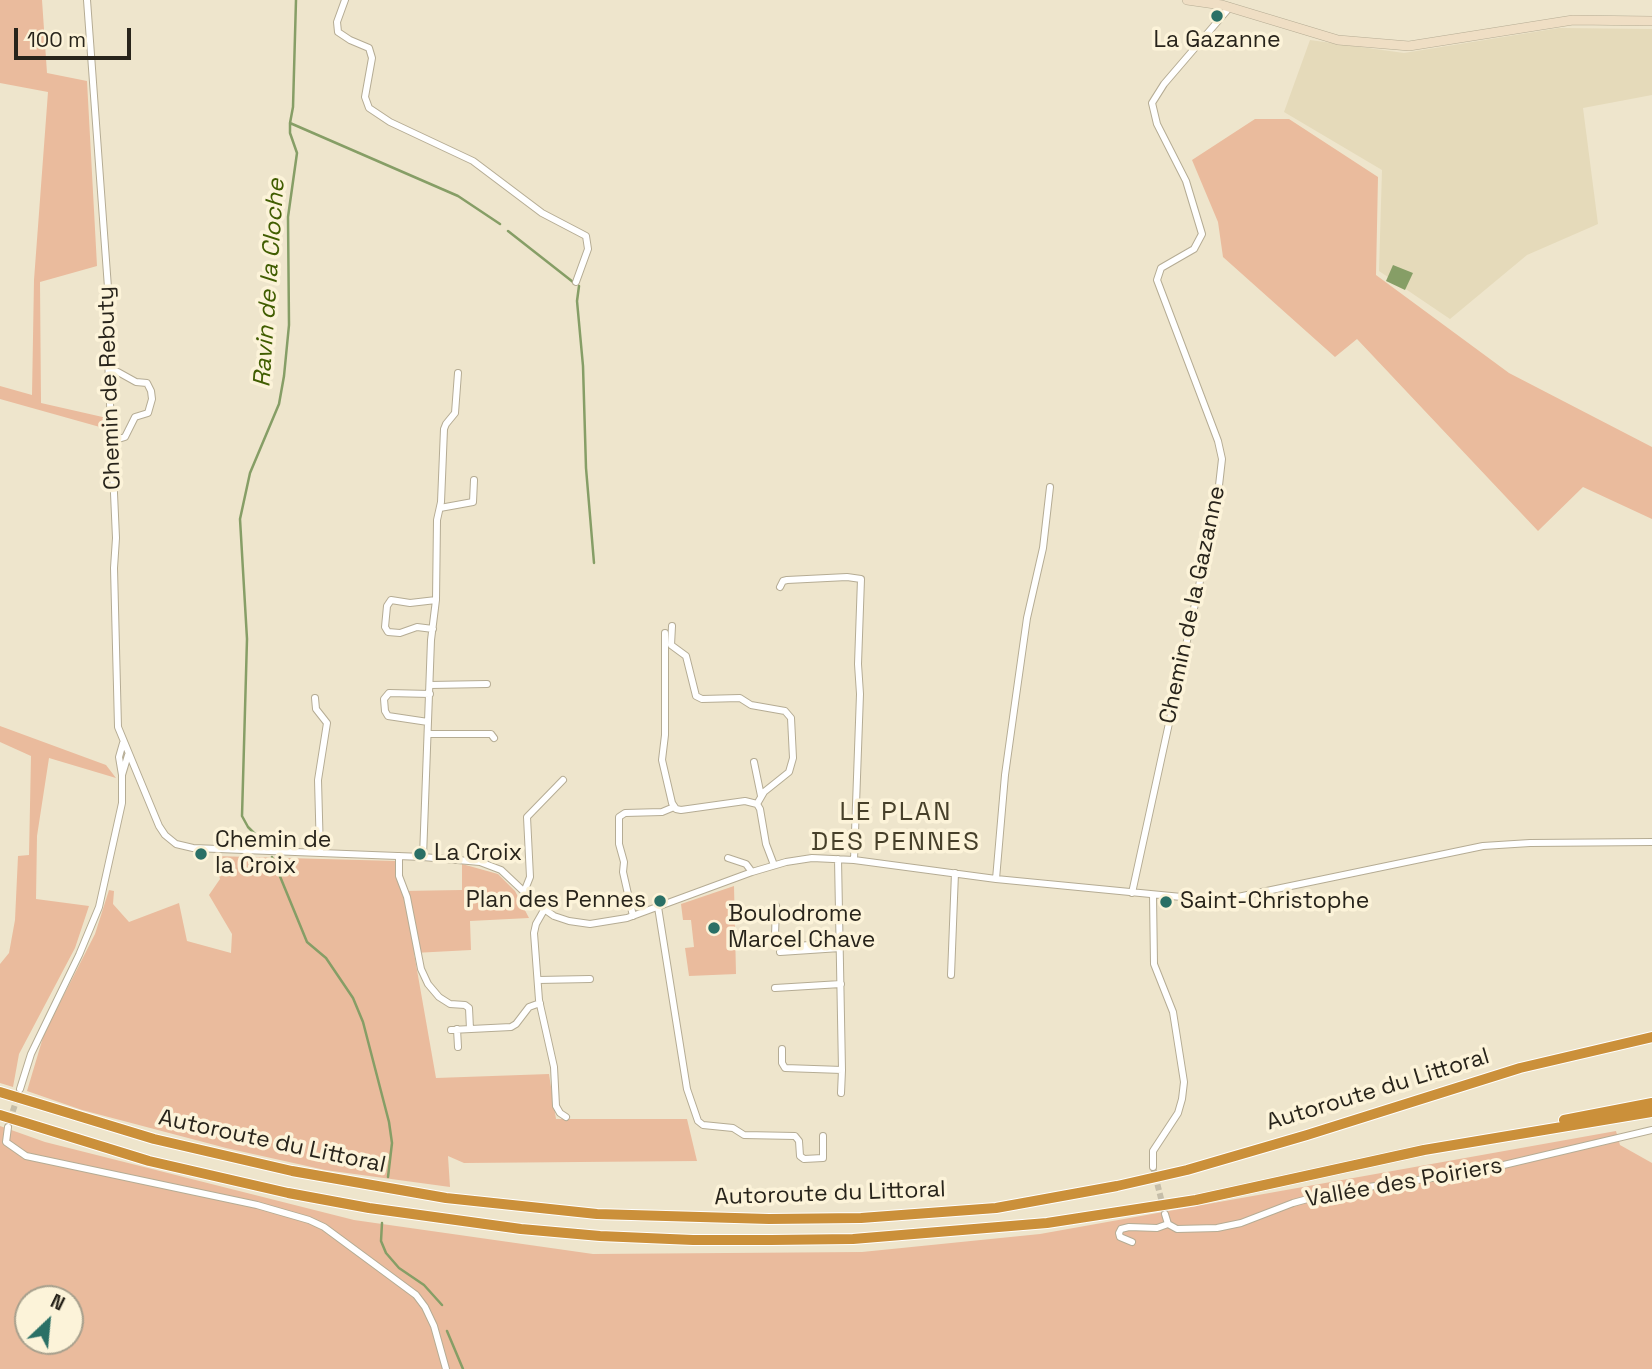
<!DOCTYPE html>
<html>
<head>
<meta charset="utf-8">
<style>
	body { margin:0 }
	#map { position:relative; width:1652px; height:1369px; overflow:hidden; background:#eee5cc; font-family:"Space Grotesk",sans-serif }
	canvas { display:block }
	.north { position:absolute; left:14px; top:1285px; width:70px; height:70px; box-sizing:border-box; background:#fcf3d9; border:2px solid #a7a08d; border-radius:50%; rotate:26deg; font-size:19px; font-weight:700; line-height:28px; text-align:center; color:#28241b }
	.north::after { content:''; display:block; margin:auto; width:24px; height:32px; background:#2a7066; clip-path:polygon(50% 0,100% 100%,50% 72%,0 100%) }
	.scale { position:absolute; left:14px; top:28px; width:117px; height:32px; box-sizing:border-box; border:4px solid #28241b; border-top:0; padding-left:9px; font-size:21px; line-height:24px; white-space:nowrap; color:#28241b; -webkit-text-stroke:5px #fcf3d9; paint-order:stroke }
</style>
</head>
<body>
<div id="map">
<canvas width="1652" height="1369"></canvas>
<div class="north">N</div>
<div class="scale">100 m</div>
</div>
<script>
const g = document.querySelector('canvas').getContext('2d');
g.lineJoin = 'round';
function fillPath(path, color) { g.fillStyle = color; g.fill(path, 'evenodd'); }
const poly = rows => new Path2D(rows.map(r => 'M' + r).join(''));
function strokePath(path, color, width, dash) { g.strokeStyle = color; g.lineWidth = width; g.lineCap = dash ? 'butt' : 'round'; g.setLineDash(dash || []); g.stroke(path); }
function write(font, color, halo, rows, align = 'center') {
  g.font = font + ' "Space Grotesk",sans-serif'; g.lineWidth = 7; g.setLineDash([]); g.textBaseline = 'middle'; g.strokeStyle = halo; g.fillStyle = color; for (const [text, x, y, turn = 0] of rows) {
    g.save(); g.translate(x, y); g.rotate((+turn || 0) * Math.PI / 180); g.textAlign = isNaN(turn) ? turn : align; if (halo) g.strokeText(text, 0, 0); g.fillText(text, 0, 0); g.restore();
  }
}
fillPath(poly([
	[1559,28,1652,29,1652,95,1583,108,1598,224,1527,255,1450,319,1379,271,1382,170,1284,112,1310,40,1404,53]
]), '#e5daba');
fillPath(poly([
	[0,0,42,0,47,73,87,81,97,266,40,282,41,403,107,418,107,429,0,399,0,386,32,395,34,280,48,92,0,83],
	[1255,119,1289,119,1378,177,1376,275,1509,373,1652,447,1652,519,1583,487,1538,531,1357,339,1335,357,1223,257,1218,222,1192,160],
	[0,726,106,765,116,778,49,758,37,836,36,899,89,906,75,948,19,1054,13,1087,0,1083,0,964,9,953,15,920,18,856,29,855,31,756,0,742],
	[214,856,396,861,402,891,462,890,462,864,498,874,515,891,529,918,470,921,471,950,414,953,436,1078,549,1074,556,1119,687,1119,697,1161,464,1163,448,1156,450,1187,325,1170,226,1148,82,1110,27,1091,44,1034,95,934,109,890,114,891,113,904,129,922,179,903,187,941,231,953,232,934,209,895,220,879],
	[734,886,736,974,689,976,685,948,694,947,691,920,683,920,681,904],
	[0,1126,45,1142,354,1220,593,1254,862,1252,1040,1234,1616,1131,1620,1145,1652,1163,1652,1369,0,1369],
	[28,1299,70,1299,70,1341,28,1341]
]), '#eabb9d');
fillPath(poly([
	[1393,265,1413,273,1405,290,1386,281]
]), '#869e66');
strokePath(poly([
	[290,123,458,196,500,224],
	[508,231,573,282],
	[579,286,577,301,583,366,586,468,594,563],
	[268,847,248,827,242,816,247,639,240,519,250,473,279,404,284,376,289,325,288,217,297,153,290,133,290,123,293,107,296,0],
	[272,857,307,942,326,958,353,998,363,1022,389,1122,392,1143,388,1177],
	[382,1223,381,1241,386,1253,399,1268,424,1285,442,1305],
	[447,1331,463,1369]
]), '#869e66', 2.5);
strokePath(poly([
	[10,1120,20,1089],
	[1153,1167,1165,1214]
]), '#c6bea9', 6, [6, 3]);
const street = poly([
	[87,0,110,315,107,336,116,538,114,568,118,727,159,826,165,835,176,844,193,848,423,857,480,862,501,870,537,904,554,916,569,921,590,924,627,918,752,872,786,862,812,858,854,860,996,879,1202,899,1233,898,1483,846,1530,843,1652,842],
	[345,0,337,22,338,32,350,40,369,48,372,58,365,97,369,108,390,122,473,161,542,213,586,236,588,249,576,282],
	[110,371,118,372,136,382,147,383,151,391,152,399,148,413,135,417,125,437,112,441],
	[440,508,473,502,474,480],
	[780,587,783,581,787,580,847,577,861,579,858,664,860,694,854,860],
	[672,626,671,645,686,656,696,696,702,699,740,698,751,705,785,711,791,718,793,758,789,772,764,792,757,804],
	[433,629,417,627,400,633,388,632,385,627,387,606,391,600,410,603,436,600],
	[665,633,665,735,662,760,672,803,676,809,681,810,745,801,757,804,760,809,766,844,774,865],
	[430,685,487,684],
	[315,698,316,709,327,723,318,780,320,853],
	[428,722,388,716,385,711,384,699,389,693,430,694],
	[428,734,491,734,494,738],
	[123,743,119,757,122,775,128,755],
	[754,762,761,796],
	[399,856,399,876,407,897,421,969,428,984,439,997,450,1004,465,1005,469,1008,470,1029],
	[423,857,431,640,436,600,437,520,441,502,444,429,446,424,455,413,458,373],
	[728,858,746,864,752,872],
	[996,879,1005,775,1016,696,1027,618,1043,548,1050,487],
	[524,892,530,877,527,817,563,780],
	[1132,893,1217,503,1222,459,1218,441,1157,280,1161,268,1194,249,1202,234,1186,181,1157,124,1152,103,1164,84,1230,7],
	[776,906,775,936,781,945,788,947,840,942],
	[658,907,687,1089,698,1121,703,1125,733,1128,744,1135,795,1136,799,1141,800,1156,804,1159,823,1158,823,1136],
	[544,910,536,924,534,933,539,1000,554,1067,556,1106,560,1113,566,1117],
	[633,916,623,872,624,862,619,844,619,817,625,813,662,812,674,807],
	[780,952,840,948],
	[951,975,955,873],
	[538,980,590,979],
	[775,988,841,984],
	[457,1029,458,1047],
	[451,1030,511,1027,516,1024,529,1007,540,1003],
	[782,1049,782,1063,785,1068,842,1070,838,859],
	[20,1089,31,1054,79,955,99,907,122,803,122,775],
	[841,1093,842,1070],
	[8,1127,6,1142,26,1156,257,1205,309,1220,324,1227,416,1295,425,1307,434,1326,446,1369],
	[1153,1167,1153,1151,1178,1113,1182,1099,1184,1082,1173,1012,1154,964,1153,895],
	[1165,1214,1168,1224,1177,1229,1217,1228,1241,1223,1293,1203,1333,1192,1474,1172,1652,1130],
	[1132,1242,1120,1237,1119,1233,1121,1229,1129,1227,1157,1228,1168,1224]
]);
const secondary = poly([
	[1187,0,1222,5,1338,40,1409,46,1573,20,1652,21]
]);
const highway = poly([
	[0,1092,154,1139,292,1171,446,1198,597,1214,769,1219,861,1218,996,1208,1117,1186,1187,1170,1307,1135,1520,1068,1652,1037],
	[0,1115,149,1161,288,1193,369,1208,521,1229,600,1236,693,1240,771,1240,853,1239,1047,1223,1196,1200,1424,1150,1652,1112],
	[1564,1120,1652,1103]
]);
strokePath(street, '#b5ac94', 8);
strokePath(secondary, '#b5ac94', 10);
strokePath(highway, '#fff', 12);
strokePath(street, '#fff', 6);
strokePath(secondary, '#efdec4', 9);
strokePath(highway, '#cb903a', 10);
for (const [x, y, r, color] of [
	[1217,16,7,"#2a7066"],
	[201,854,7,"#2a7066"],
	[420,854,7,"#2a7066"],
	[660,901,7,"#2a7066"],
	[1166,902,7,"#2a7066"],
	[714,928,7,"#2a7066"]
]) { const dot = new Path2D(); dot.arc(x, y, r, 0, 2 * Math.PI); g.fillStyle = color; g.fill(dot); strokePath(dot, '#fcf3d9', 2.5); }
write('23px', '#28241b', '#fcf3d9', [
	["La Gazanne",1217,41,"center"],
	["Chemin de",215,841],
	["la Croix",215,867],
	["La Croix",434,854],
	["Plan des Pennes",646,901,"right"],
	["Saint-Christophe",1180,902],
	["Boulodrome",728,915],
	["Marcel Chave",728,941]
], 'left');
write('23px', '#28241b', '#fcf3d9', [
	["Chemin de Rebuty",110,388,-92],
	["Chemin de la Gazanne",1193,605,-78],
	["Autoroute du Littoral",1378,1090,-17],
	["Autoroute du Littoral",272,1142,12],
	["Vallée des Poiriers",1404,1183,-10],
	["Autoroute du Littoral",830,1194,-2]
]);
write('italic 24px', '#405d00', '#fcf3d9', [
	["Ravin de la Cloche",270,283,-86]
]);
g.letterSpacing = '2px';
write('26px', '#47402a', '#fcf3d9', [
	["LE PLAN",896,813],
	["DES PENNES",896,843]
]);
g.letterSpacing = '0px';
</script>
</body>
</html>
